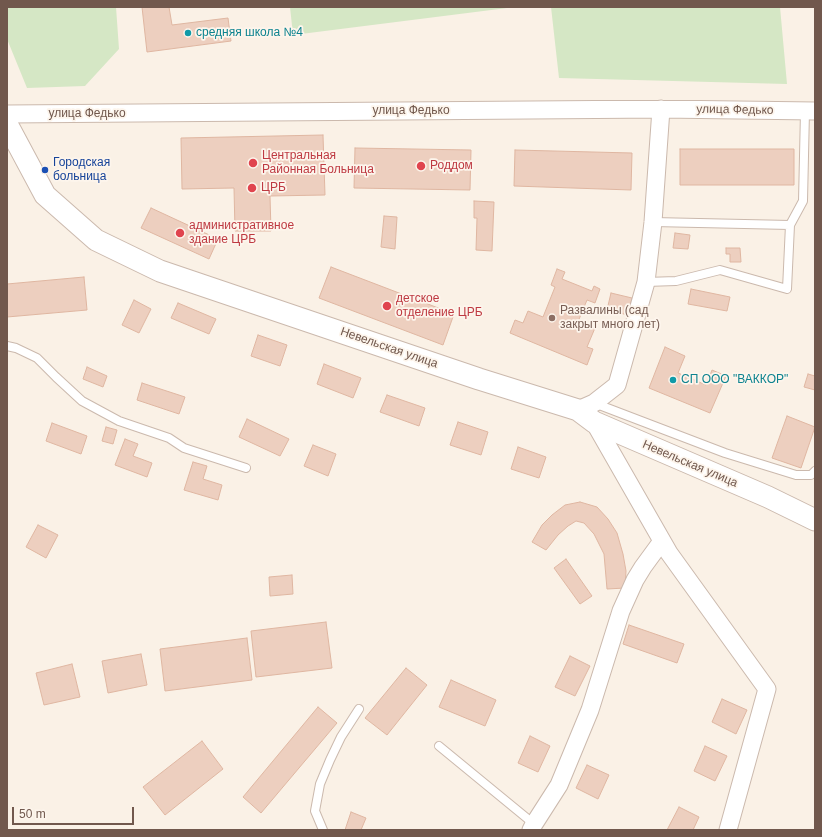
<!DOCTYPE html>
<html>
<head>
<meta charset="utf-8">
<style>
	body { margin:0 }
	#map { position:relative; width:822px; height:837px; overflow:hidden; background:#faf1e6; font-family:Helvetica,sans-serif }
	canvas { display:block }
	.frame { position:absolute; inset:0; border:8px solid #71584d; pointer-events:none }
	.scale { position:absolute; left:12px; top:807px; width:122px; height:18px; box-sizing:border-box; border:2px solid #71584d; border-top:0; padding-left:5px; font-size:12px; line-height:14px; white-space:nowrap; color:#71584d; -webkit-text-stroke:3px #fdf5ec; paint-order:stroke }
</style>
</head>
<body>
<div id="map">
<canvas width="822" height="837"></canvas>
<div class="frame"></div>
<div class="scale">50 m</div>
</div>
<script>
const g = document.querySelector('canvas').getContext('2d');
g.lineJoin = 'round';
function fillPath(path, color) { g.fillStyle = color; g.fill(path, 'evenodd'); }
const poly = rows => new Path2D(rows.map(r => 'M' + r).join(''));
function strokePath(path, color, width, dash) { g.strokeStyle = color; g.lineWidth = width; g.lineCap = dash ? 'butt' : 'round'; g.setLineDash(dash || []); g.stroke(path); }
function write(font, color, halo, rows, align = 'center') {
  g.font = font + ' Helvetica,sans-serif'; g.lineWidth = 3.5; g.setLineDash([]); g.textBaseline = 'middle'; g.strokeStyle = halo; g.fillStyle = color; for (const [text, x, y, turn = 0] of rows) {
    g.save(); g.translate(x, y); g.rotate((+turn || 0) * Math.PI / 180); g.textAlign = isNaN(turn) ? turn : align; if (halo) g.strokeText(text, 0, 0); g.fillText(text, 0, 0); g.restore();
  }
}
fillPath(poly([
	[7,7,116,7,119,49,85,86,27,88,7,39],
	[290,7,515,7,293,35],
	[551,7,780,7,787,84,559,78]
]), '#d5e7c5');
const building = poly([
	[142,7,169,7,172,25,228,18,231,41,147,52,142,7],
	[323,135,325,195,270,196,271,231,235,231,234,188,182,189,181,138,323,135],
	[355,148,471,150,470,190,354,188,355,148],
	[680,149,794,149,794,185,680,185,680,149],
	[515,150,632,153,631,190,514,186,515,150],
	[474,201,494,202,492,251,476,250,477,218,474,218,474,201],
	[151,208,218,239,209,259,141,228,151,208],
	[384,216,397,217,395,249,381,247,384,216],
	[675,233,690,235,688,249,673,248,675,233],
	[726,248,740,248,741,262,730,262,730,254,726,254,726,248],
	[331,267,454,314,443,345,319,298,331,267],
	[557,269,565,272,562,279,592,291,594,286,600,289,595,303,587,300,575,329,580,331,583,323,595,328,587,347,593,349,587,365,510,333,515,320,523,323,528,311,543,317,555,287,551,285,557,269],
	[84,277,87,310,7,317,7,284,84,277],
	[691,289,730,297,727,311,688,304,691,289],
	[611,293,632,298,628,315,607,310,611,293],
	[134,300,151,309,139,333,122,325,134,300],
	[178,303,216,319,209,334,171,318,178,303],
	[258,335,287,345,280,366,251,356,258,335],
	[665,347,685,356,678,373,706,385,712,370,726,376,710,413,649,388,665,347],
	[324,364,361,378,353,398,317,384,324,364],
	[87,367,107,376,103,387,83,379,87,367],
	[808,374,815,376,815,390,804,387,808,374],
	[142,383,185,397,179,414,137,400,142,383],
	[387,395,425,408,419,426,380,412,387,395],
	[787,416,815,427,801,468,772,458,787,416],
	[247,419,289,439,280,456,239,437,247,419],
	[458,422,488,432,481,455,450,445,458,422],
	[52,423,87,436,81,454,46,441,52,423],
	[106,427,117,430,113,444,102,441,106,427],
	[125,439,138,444,133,456,152,463,147,477,115,465,125,439],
	[313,445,336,454,328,476,304,466,313,445],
	[518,447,546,457,539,478,511,469,518,447],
	[193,462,207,466,203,479,222,485,218,500,184,490,193,462],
	[580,502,597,507,608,519,617,533,623,554,626,571,625,588,607,589,604,554,594,534,584,523,576,521,568,526,558,535,546,550,532,542,542,525,552,515,565,505,580,502],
	[38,525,58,535,46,558,26,547,38,525],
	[566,559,592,596,580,604,554,568,566,559],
	[292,575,293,594,270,596,269,577,292,575],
	[326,622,332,668,256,677,251,631,326,622],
	[629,625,684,644,677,663,623,644,629,625],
	[247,638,252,680,165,691,160,649,247,638],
	[141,654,147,685,108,693,102,661,141,654],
	[570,656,590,666,575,696,555,687,570,656],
	[72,664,80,697,44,705,36,673,72,664],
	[406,668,427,685,387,735,365,718,406,668],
	[451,680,496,700,485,726,439,707,451,680],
	[722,699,747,710,736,734,712,722,722,699],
	[318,707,337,723,261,813,243,797,318,707],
	[530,736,550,746,538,772,518,763,530,736],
	[202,741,223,769,165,815,143,787,202,741],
	[705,746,727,756,715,781,694,771,705,746],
	[587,765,609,775,598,799,576,788,587,765],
	[679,807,699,817,693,830,667,830,679,807],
	[351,812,366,818,361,830,345,830,351,812]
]);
fillPath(building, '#edcfbf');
strokePath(building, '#dfb6a1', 1);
const service = poly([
	[653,222,790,225,803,201,805,111],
	[646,282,676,281,720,270,787,289,790,225],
	[7,346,16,348,37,358,56,377,82,401,119,421,169,438,184,448,246,468],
	[594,403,725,453,796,475,811,475,815,471],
	[439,746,534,824],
	[323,830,315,811,320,784,330,760,341,737,359,709]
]);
const minor = poly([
	[7,114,661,109,815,111],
	[578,410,594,403,617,385,646,282,653,222,661,109],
	[594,422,669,553,767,689,728,830],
	[531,830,534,824,559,785,590,710,621,611,635,580,643,567,662,541]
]);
const tertiary = poly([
	[7,124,45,195,96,240,160,271,479,379,578,410,594,422,768,497,815,520]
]);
strokePath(service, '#cbb9ad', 10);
strokePath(minor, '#cbb9ad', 19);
strokePath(tertiary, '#cbb9ad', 23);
strokePath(service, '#fff', 8);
strokePath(minor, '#fff', 17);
strokePath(tertiary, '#fff', 21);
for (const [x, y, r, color] of [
	[188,33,4,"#0f9aa8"],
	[253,163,5,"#e0444e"],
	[421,166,5,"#e0444e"],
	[45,170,4,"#1a4fb4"],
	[252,188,5,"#e0444e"],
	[180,233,5,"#e0444e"],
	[387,306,5,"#e0444e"],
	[552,318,4,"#8d6e63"],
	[673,380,4,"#0f9aa8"]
]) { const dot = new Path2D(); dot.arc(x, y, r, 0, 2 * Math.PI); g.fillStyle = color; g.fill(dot); strokePath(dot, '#fdf5ec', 1.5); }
write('12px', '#0d838f', '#fdf5ec', [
	["средняя школа №4",196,33],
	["СП ООО \"ВАККОР\"",681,380]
], 'left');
write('12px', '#71584d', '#fdf5ec', [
	["улица Федько",735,110,1],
	["улица Федько",411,111],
	["улица Федько",87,114],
	["Невельская улица",389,348,19],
	["Невельская улица",690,464,23]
]);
write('12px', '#be3a42', '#fdf5ec', [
	["Центральная",262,156],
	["Районная Больница",262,170],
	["Роддом",430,166],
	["ЦРБ",261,188],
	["административное",189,226],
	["здание ЦРБ",189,240],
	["детское",396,299],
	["отделение ЦРБ",396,313]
], 'left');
write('12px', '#164399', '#fdf5ec', [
	["Городская",53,163],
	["больница",53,177]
], 'left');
write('12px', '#785e54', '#fdf5ec', [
	["Развалины (сад",560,311],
	["закрыт много лет)",560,325]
], 'left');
</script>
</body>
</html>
